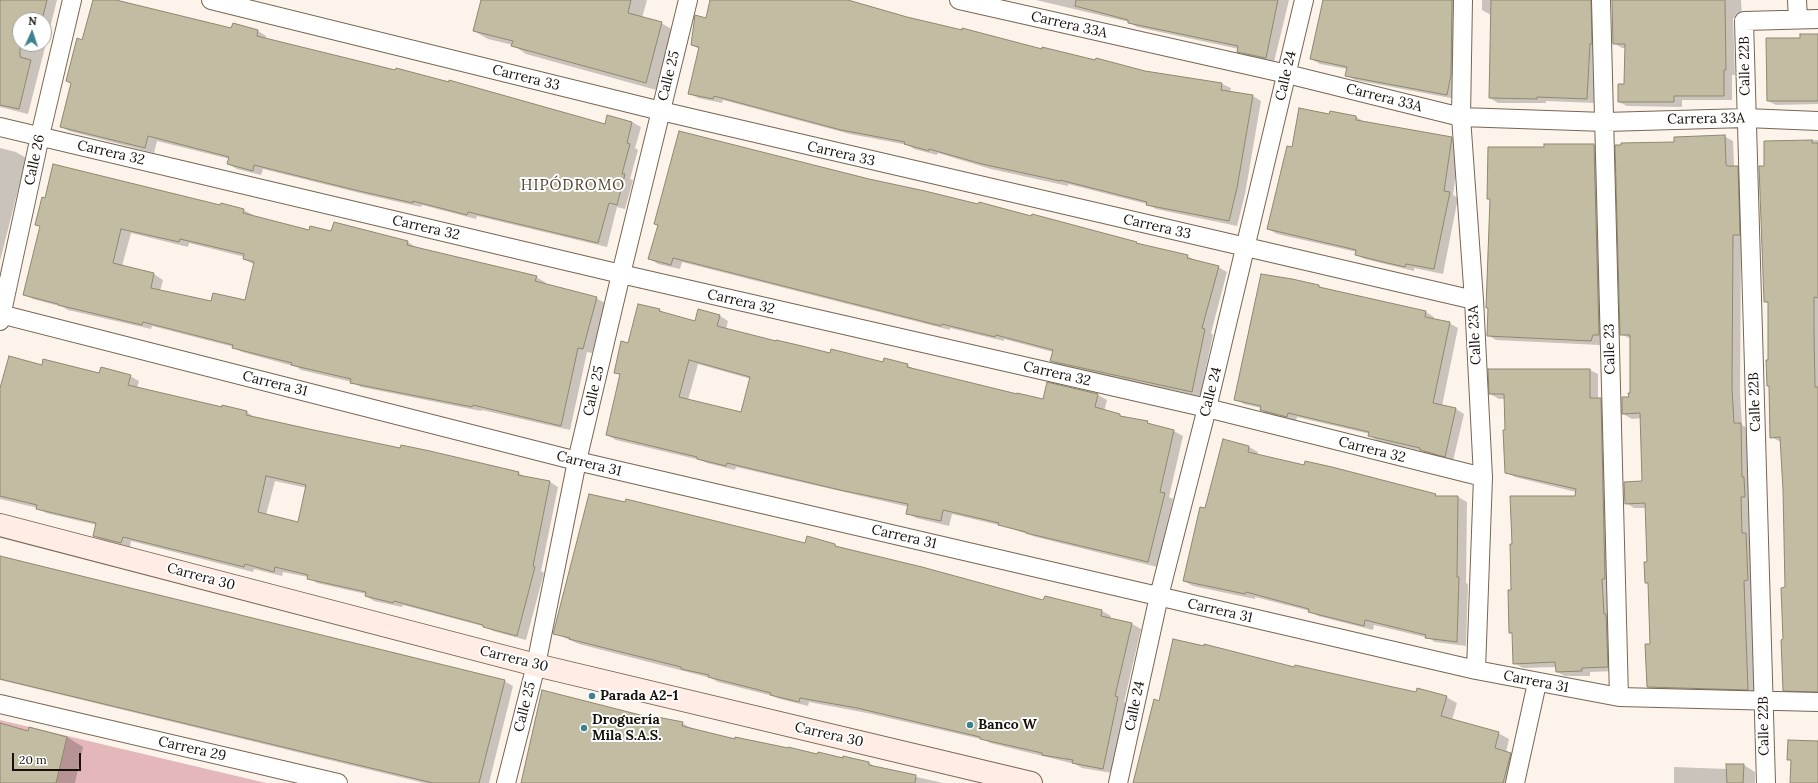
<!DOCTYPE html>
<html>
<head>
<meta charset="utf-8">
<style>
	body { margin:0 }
	#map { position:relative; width:1818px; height:783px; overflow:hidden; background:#fcf4eb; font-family:Lora,serif }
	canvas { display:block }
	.north { position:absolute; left:12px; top:12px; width:40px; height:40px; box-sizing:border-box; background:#fff; border:1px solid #a3a09d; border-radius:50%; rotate:3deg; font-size:11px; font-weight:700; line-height:16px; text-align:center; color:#18110a }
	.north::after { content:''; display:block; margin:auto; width:14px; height:18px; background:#3d838d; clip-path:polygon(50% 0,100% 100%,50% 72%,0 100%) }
	.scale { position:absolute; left:12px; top:753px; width:69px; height:18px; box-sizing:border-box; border:2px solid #18110a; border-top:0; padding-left:5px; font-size:12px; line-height:14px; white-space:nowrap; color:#18110a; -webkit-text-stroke:3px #fff; paint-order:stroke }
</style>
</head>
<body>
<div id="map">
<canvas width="1818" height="783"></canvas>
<div class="north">N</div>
<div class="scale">20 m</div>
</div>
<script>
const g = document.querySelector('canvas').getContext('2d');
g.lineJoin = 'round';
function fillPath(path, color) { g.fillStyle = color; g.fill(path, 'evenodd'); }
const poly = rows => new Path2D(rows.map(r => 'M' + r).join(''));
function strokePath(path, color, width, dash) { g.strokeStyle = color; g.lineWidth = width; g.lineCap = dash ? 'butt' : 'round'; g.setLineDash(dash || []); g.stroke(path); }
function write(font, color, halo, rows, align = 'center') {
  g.font = font + ' Lora,serif'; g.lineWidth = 4; g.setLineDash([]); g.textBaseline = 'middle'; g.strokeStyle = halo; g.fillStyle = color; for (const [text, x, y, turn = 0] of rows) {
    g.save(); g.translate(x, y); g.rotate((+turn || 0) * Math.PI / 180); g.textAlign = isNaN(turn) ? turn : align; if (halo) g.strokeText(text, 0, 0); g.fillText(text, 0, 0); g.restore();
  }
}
fillPath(poly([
	[0,720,266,783,0,783]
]), '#e4b8bb');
fillPath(poly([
	[0,0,57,0,28,114,0,107],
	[20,20,44,20,44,44,20,44],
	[94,0,111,0,232,29,258,31,266,36,266,39,606,125,608,116,632,122,641,127,635,148,638,150,630,179,633,180,625,209,617,207,607,247,477,216,476,219,422,205,421,207,368,195,263,169,261,175,237,169,228,164,230,159,157,141,154,153,69,131,61,126],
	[482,0,647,0,642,18,661,23,675,31,660,91,526,54,513,45,488,39,474,31],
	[711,0,843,0,907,18,1042,50,1145,72,1222,84,1231,88,1230,92,1253,96,1261,101,1245,194,1237,226,1156,209,1147,204,1068,184,1068,186,991,169,938,153,937,155,914,149,908,145,850,134,723,100,722,103,698,98,689,93,699,49,692,45,707,19],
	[1036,0,1289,0,1274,62,1247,56,1238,51,1239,49,1137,27,1129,22],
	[1324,0,1462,0,1456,99,1355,80,1346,75,1347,69,1320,64,1311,59],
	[1482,0,1601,0,1595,103,1546,101,1546,103,1498,103,1490,98,1491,15,1482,10],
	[1612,0,1741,0,1742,18,1733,18,1735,75,1732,75,1732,100,1682,100,1682,107,1627,106,1619,102,1625,85,1626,48,1622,48,1614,43],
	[1818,35,1818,104,1776,105,1768,101,1801,39],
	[1330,115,1356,117,1365,122,1452,138,1460,143,1453,195,1458,198,1443,274,1414,268,1414,271,1365,259,1356,255,1357,252,1277,234,1268,229,1292,149],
	[1724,136,1733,141,1734,167,1737,167,1746,172,1748,240,1741,240,1740,393,1742,425,1749,429,1756,694,1656,692,1648,687,1651,645,1649,584,1646,583,1648,563,1647,508,1634,508,1626,503,1643,482,1641,418,1632,419,1623,414,1631,394,1631,339,1621,334,1675,143],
	[1818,140,1818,696,1792,695,1784,690,1786,588,1784,490,1781,442,1771,437,1769,304,1765,301,1765,142],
	[1594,145,1602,150,1600,345,1496,340,1488,335,1491,200,1488,198,1545,148],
	[0,148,16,152,26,158,0,261],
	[869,180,1136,243,1141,245,1187,256,1195,260,1218,267,1227,272,1211,333,1213,335,1200,396,1060,366,1051,361,1053,352,1004,339,1004,341,950,328,950,330,682,262,680,269,658,264,650,259,658,225,655,224],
	[221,206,244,210,253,215,252,216,309,232,332,232,408,242,417,248,536,277,545,282,545,285,596,298,605,303,592,353,587,352,570,430,482,410,481,411,361,387,352,382,301,370,297,367,242,352,234,347,152,326,151,329,68,310,63,307,33,299,24,294,41,227,36,224],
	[131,233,188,247,189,243,245,257,244,259,255,265,245,301,211,302,160,291,163,280,154,274,122,266],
	[1319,286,1325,290,1426,312,1434,317,1433,320,1449,323,1458,328,1442,406,1456,409,1464,414,1453,461,1430,455,1422,451,1378,441,1370,436,1370,434,1297,417,1296,421,1269,415,1261,410,1261,408,1244,404,1235,399],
	[659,310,666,314,695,322,698,311,720,316,728,321,726,329,776,343,884,363,907,365,916,370,1017,395,1044,400,1048,383,1098,395,1107,400,1104,411,1174,431,1183,436,1169,497,1173,499,1157,567,1036,537,1003,526,952,514,949,526,916,518,907,513,909,507,736,467,735,470,707,463,700,460,616,440,607,435,621,376,615,372,628,344],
	[698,364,751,379,742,413,688,400],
	[42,366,100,374,130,376,139,381,137,388,222,408,247,412,255,418,309,430,518,473,527,478,550,482,558,487,541,571,544,573,526,640,493,631,486,627,403,605,402,607,374,601,366,596,366,594,317,583,308,577,283,572,282,576,254,569,253,572,131,541,130,548,103,541,94,536,97,525,46,513,38,508,0,499,0,390],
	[275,481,307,488,299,523,266,515],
	[1489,370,1590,370,1598,374,1598,399,1609,404,1616,671,1590,672,1590,676,1565,676,1557,672,1557,667,1523,668,1514,663,1513,634,1510,632,1513,545,1576,497,1576,492,1515,477,1506,472,1505,399,1499,399,1490,394],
	[1224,440,1249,447,1258,452,1257,455,1438,497,1458,497,1467,502,1466,583,1468,584,1466,646,1435,642,1429,638,1374,625,1373,630,1318,616,1310,611,1255,597,1255,599,1193,586,1184,581,1206,509],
	[806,544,835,545,839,548,1044,602,1045,597,1102,611,1111,616,1110,619,1132,624,1141,629,1124,702,1126,703,1112,773,1082,768,1075,764,990,743,985,740,867,713,809,702,808,706,780,699,773,696,718,682,711,678,579,644,554,633],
	[0,558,504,681,513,686,489,783,424,783,0,680],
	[1295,668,1417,693,1446,697,1457,703,1452,720,1498,733,1509,739,1506,752,1521,760,1515,783,1135,783,1160,702],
	[657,720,682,723,691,728,735,740,869,763,877,768,943,783,522,783],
	[0,724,29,732,30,728,67,737,83,747,75,783,0,783],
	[1744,765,1755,772,1755,783,1674,783,1674,767,1727,769]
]), '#0003');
const building = poly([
	[0,0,47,0,42,20,20,20,20,57,31,60,19,109,0,105,0,0],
	[93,0,116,0,231,28,233,23,258,30,257,36,395,70,396,68,449,82,449,80,605,124,607,115,632,122,627,143,630,144,622,174,625,174,617,205,609,203,598,243,468,212,467,215,413,201,413,203,359,191,254,165,253,171,227,164,229,157,148,136,145,148,60,127,71,83,66,81,77,38,82,40,93,0],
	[481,0,631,0,628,13,662,22,646,83,511,46,513,41,473,31,481,0],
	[710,0,848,0,907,17,962,30,962,28,1042,49,1042,47,1095,60,1096,58,1145,71,1222,83,1221,90,1253,95,1237,188,1229,221,1146,205,1147,202,1060,180,1060,181,982,164,929,149,929,151,904,144,905,142,841,130,714,96,713,99,688,94,699,47,691,45,695,15,706,18,710,0],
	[1076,0,1278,0,1266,58,1237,52,1238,46,1128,23,1128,20,1075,6,1076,0],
	[1323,0,1452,0,1451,75,1447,95,1345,76,1347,67,1310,59,1323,0],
	[1491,0,1591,0,1592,44,1590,44,1587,99,1537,97,1537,99,1489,98,1491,0],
	[1612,0,1725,0,1726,70,1724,70,1724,96,1674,96,1674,102,1618,102,1618,84,1624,84,1625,44,1613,44,1612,0],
	[1800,34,1818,34,1818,101,1767,101,1766,38,1800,38,1800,34],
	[1299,108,1329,114,1330,111,1356,116,1356,120,1452,137,1444,191,1450,192,1434,269,1406,264,1405,267,1383,262,1355,255,1356,250,1267,229,1287,146,1292,147,1299,108],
	[679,131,869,179,925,191,978,204,979,202,1031,216,1032,214,1137,242,1136,243,1188,255,1187,258,1219,266,1202,328,1205,329,1192,392,1050,361,1053,350,996,335,995,337,942,324,941,326,673,258,671,265,648,259,658,225,654,224,679,131],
	[1725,135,1726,164,1727,166,1738,166,1740,235,1733,235,1732,388,1734,423,1741,423,1742,477,1744,477,1745,497,1741,497,1742,533,1746,533,1748,580,1744,581,1748,690,1647,687,1645,644,1650,644,1648,583,1645,583,1644,562,1647,562,1645,503,1625,504,1624,482,1642,481,1640,413,1622,414,1622,397,1629,397,1628,393,1630,393,1630,335,1620,335,1615,145,1621,145,1621,143,1674,142,1674,137,1725,135],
	[1812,140,1812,143,1818,143,1818,298,1814,297,1814,333,1815,387,1818,387,1818,692,1783,691,1781,640,1783,639,1781,588,1785,587,1783,490,1780,437,1770,438,1769,386,1767,386,1766,360,1768,360,1768,302,1764,302,1759,166,1764,166,1764,141,1812,140],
	[1544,144,1594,144,1599,335,1593,335,1591,341,1487,336,1488,308,1486,308,1490,199,1487,199,1488,147,1544,147,1544,144],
	[53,164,220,205,221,203,244,209,243,213,309,230,310,226,331,231,334,222,408,241,407,245,537,276,535,281,597,297,583,349,578,348,561,426,473,405,472,407,350,383,351,379,291,365,292,363,232,348,233,345,143,322,142,325,58,305,58,304,23,295,40,226,35,225,42,197,45,198,53,164],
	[121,229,179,242,180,239,244,254,243,259,254,262,245,300,213,293,211,301,151,288,154,273,113,263,121,229],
	[1261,274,1292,279,1319,285,1319,287,1426,311,1425,317,1450,322,1433,403,1456,408,1445,457,1420,450,1420,448,1368,436,1369,432,1288,413,1287,417,1260,410,1261,406,1234,400,1261,274],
	[638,304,660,309,659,311,695,321,698,309,720,315,717,326,776,341,776,340,802,346,830,353,831,349,883,362,884,358,908,364,907,367,1017,394,1017,393,1043,399,1047,382,1098,394,1095,407,1120,414,1120,416,1148,421,1147,423,1174,430,1160,492,1165,493,1148,562,1026,533,1026,532,998,525,999,523,943,510,941,521,906,514,908,504,840,490,727,463,726,466,697,459,697,457,606,435,620,374,614,373,621,341,628,343,638,304],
	[689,360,750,377,741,412,679,397,689,360],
	[9,356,42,365,43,359,99,373,101,367,131,375,128,385,222,407,222,405,247,411,246,415,309,429,400,448,401,445,430,451,519,472,518,475,550,481,533,566,535,567,517,636,483,627,483,625,394,601,393,603,365,596,366,592,307,579,308,575,275,567,274,572,245,564,244,567,123,537,121,543,93,536,96,523,36,509,37,505,0,496,0,388,9,356],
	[266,476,306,485,298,522,258,512,266,476],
	[1488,369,1590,369,1590,398,1601,398,1605,579,1602,579,1604,614,1606,614,1608,667,1582,668,1582,671,1556,672,1555,662,1513,664,1512,633,1509,633,1508,590,1511,590,1510,544,1512,544,1510,496,1575,496,1576,489,1505,473,1503,430,1505,430,1504,394,1489,394,1488,369],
	[1223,439,1249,446,1248,452,1304,465,1305,461,1332,467,1436,494,1435,496,1458,496,1457,577,1459,577,1457,642,1425,638,1426,635,1365,620,1364,626,1308,612,1309,609,1246,592,1245,594,1183,581,1200,507,1205,508,1223,439],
	[589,494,625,502,626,499,805,543,807,536,835,544,835,546,922,567,1043,600,1045,596,1102,610,1101,616,1132,623,1115,696,1118,697,1103,769,1072,763,1073,760,1042,755,1042,753,980,739,980,737,857,708,800,698,799,702,770,695,771,693,708,677,709,675,681,669,681,667,569,639,570,638,553,634,589,494],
	[0,556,505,680,479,783,433,783,0,679,0,556],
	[1173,639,1204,646,1204,644,1294,667,1295,665,1384,685,1416,692,1417,688,1447,696,1441,716,1499,732,1495,748,1511,753,1503,783,1133,783,1154,699,1159,701,1173,639],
	[542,690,656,719,657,717,683,722,682,726,735,739,735,737,788,748,788,747,817,754,818,752,843,758,843,756,869,762,869,765,916,775,915,783,521,783,542,690],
	[0,723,28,731,29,727,67,737,56,783,0,783,0,723],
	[1788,740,1818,741,1818,783,1790,783,1791,760,1787,760,1788,740],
	[1726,764,1744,764,1743,783,1727,783,1726,764]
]);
fillPath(building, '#c2bca2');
strokePath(building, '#8e886f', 1);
const street = poly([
	[211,0,661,111,1474,300],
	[959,0,1287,74,1461,117,1605,122,1746,118,1818,121],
	[1463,0,1461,117,1474,300,1483,477,1476,670],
	[1601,0,1619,697],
	[1797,0,1798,19],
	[0,127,621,274,1207,408,1483,477],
	[0,314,577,461,1476,670,1619,697,1818,702],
	[0,321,40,136,72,0],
	[0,704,338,783],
	[506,783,536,665,577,461,621,274,688,0],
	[1118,783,1159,596,1207,408,1304,0],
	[1515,783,1537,683],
	[1766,783,1744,21,1818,19]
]);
const secondary = poly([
	[0,525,536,665,1031,783]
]);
strokePath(street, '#776652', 20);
strokePath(secondary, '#776652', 24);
strokePath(street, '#fff', 18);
strokePath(secondary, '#ffece5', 22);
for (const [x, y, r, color] of [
	[592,696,4,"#3d838d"],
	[970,725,4,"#3d838d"],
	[584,728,4,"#3d838d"]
]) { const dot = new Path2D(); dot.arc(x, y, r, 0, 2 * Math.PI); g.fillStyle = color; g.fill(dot); strokePath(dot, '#fff', 1.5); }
write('14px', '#18110a', '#fff', [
	["Carrera 33A",1069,25,13],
	["Calle 22B",1745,66,-91],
	["Calle 25",669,76,-76],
	["Calle 24",1286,76,-77],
	["Carrera 33",526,78,14],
	["Carrera 33A",1384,98,14],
	["Carrera 33A",1706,119,-1],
	["Carrera 32",111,153,13],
	["Carrera 33",841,154,13],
	["Calle 26",35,160,-78],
	["Carrera 33",1157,227,13],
	["Carrera 32",426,228,13],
	["Carrera 32",741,302,13],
	["Calle 23A",1475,335,-93],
	["Calle 23",1610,349,-91],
	["Carrera 32",1057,374,13],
	["Carrera 31",275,384,14],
	["Calle 25",594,391,-77],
	["Calle 24",1211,392,-76],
	["Calle 22B",1755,402,-92],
	["Carrera 32",1372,450,14],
	["Carrera 31",589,464,14],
	["Carrera 31",904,537,13],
	["Carrera 30",201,577,15],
	["Carrera 31",1220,611,13],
	["Carrera 30",514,659,14],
	["Carrera 31",1536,682,11],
	["Calle 24",1135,706,-78],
	["Calle 25",525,707,-76],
	["Calle 22B",1764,726,-91],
	["Carrera 30",829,735,13],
	["Carrera 29",192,749,13]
]);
write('bold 14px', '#18110a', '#fff', [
	["Parada A2-1",600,696],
	["Droguería",592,720],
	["Mila S.A.S.",592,736],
	["Banco W",978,725]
], 'left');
g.letterSpacing = '1px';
write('15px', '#52412f', '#fff', [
	["HIPÓDROMO",573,186]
]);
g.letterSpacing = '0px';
</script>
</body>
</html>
